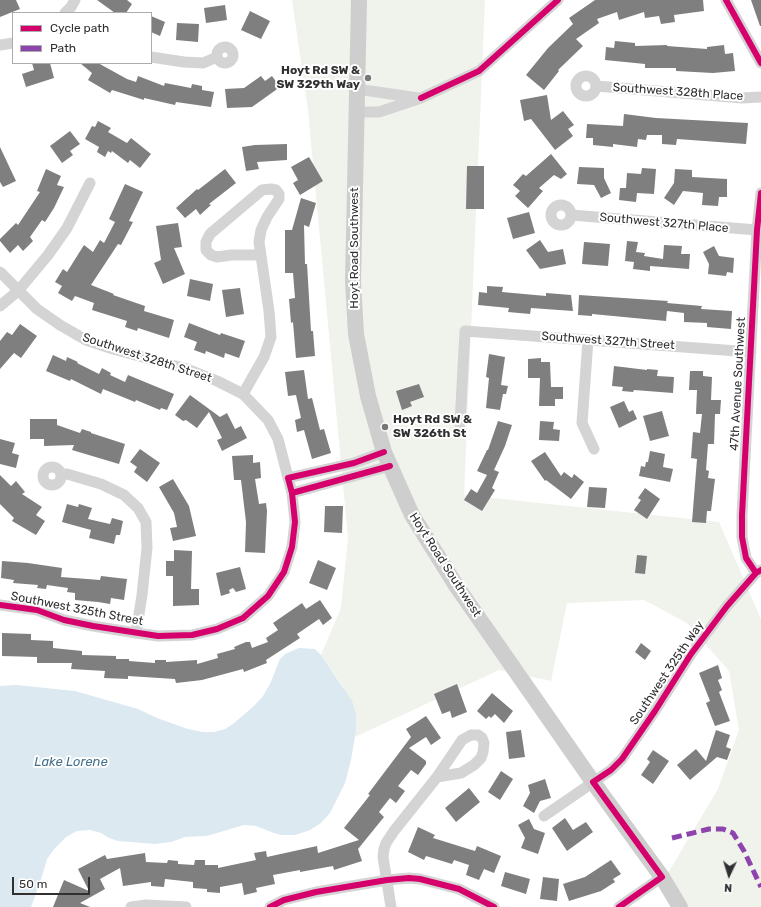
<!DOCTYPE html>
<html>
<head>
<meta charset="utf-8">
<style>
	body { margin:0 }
	#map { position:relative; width:761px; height:907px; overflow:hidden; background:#fff; font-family:Rubik,sans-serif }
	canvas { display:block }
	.legend { position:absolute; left:12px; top:12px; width:140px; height:52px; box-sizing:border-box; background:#fff; border:1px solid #acacac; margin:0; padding:5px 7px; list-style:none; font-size:12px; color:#303030 }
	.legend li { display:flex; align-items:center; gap:8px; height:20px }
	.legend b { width:20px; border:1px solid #acacac }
	.north { position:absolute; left:709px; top:855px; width:40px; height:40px; -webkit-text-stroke:3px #fff; paint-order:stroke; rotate:184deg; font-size:11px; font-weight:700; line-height:16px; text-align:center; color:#303030 }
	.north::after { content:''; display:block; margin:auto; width:14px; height:18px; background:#303030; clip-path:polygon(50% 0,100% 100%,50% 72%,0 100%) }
	.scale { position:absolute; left:12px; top:877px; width:78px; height:18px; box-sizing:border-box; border:2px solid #303030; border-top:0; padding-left:5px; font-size:12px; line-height:14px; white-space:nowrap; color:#303030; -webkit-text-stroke:3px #fff; paint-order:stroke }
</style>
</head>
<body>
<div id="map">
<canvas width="761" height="907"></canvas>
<ul class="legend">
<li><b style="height:5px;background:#d6006c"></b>Cycle path</li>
<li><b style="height:5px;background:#8e44ad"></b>Path</li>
</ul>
<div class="north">N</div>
<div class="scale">50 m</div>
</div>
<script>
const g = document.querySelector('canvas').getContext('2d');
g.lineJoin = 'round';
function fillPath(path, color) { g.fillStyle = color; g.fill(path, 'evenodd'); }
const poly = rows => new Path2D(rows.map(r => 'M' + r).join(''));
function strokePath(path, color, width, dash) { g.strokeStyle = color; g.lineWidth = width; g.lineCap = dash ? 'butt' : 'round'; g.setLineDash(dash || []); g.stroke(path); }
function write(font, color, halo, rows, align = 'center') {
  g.font = font + ' Rubik,sans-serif'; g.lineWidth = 4; g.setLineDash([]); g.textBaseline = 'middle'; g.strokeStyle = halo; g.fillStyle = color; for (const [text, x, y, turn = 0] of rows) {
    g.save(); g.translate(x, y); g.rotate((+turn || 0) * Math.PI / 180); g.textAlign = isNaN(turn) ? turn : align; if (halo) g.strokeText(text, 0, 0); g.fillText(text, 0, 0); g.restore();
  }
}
fillPath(poly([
	[292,0,485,0,464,495,719,522,761,619,761,907,688,907,668,873,718,789,739,730,729,671,687,623,644,600,567,603,551,681,499,670,355,737,356,714,342,685,321,655,341,608,348,538,308,110]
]), '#f0f2ec');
fillPath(poly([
	[299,648,315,649,321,655,352,701,356,714,356,730,351,760,345,783,330,813,321,823,310,830,295,835,281,835,274,833,256,826,244,825,207,836,185,837,171,842,155,844,118,841,109,838,101,833,90,830,77,831,66,837,55,848,47,859,40,883,31,907,0,907,0,686,16,685,75,691,138,709,157,718,188,729,203,732,214,732,225,729,233,724,254,706,263,696,270,684,280,659,285,654]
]), '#dce9f0');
fillPath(poly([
	[0,0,16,0,20,9,0,17],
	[97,0,127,0,132,4,126,13,115,13],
	[595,0,703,0,704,11,674,15,675,22,661,24,659,16,645,18,644,12,619,20,617,12,597,19,599,23,576,39,583,46,558,70,559,71,544,90,526,75,548,48,573,24,569,18],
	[751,0,761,0,761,26,760,26],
	[225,5,227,20,206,23,204,8],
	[250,11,270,21,261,39,241,30],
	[151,16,165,22,160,36,151,32],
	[177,23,199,24,198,42,176,40],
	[615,41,635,43,635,46,667,45,667,46,707,49,707,47,724,45,725,54,733,53,735,71,713,73,676,71,676,68,645,68,645,64,605,60,606,47,614,48],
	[32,63,50,63,54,78,26,87,22,74,34,70],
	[80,63,98,63,127,79,136,82,138,76,164,86,165,83,191,88,192,84,202,86,202,90,214,92,211,107,176,102,175,105,144,98,144,100,112,90,110,93,88,80,92,73],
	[261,76,265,81,272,76,280,87,252,107,227,108,225,89,244,88],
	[547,95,551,120,563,111,574,125,568,129,573,136,555,150,531,119,524,121,520,100],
	[624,114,656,118,748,123,746,144,677,139,676,145,662,144,662,135,647,135,646,140,638,139,637,147,613,144,613,147,593,145,593,138,586,138,587,124,623,126],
	[98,121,111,128,108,132,127,143,131,138,151,154,140,168,130,160,128,163,112,151,111,153,108,151,105,157,97,152,99,147,85,139,92,126,95,127],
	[70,131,80,144,70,151,73,155,62,163,50,146],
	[287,144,287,160,257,162,259,169,246,171,242,147,255,145],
	[0,147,16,181,3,187,0,182],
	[551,154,567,174,561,179,554,175,539,188,543,191,528,208,515,196,520,191,513,185,523,174,526,176],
	[309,157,323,181,300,195,293,183,298,180,291,167],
	[467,166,484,166,484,209,466,209],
	[579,167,604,168,604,178,611,193,601,198,594,185,577,184],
	[642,168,656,169,654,194,637,193,636,202,619,200,620,188,626,188,627,173,641,174],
	[46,169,61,176,57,185,64,187,54,208,45,222,42,220,30,237,33,241,23,251,18,245,10,253,0,241,0,239,16,223,18,225,40,192,37,191],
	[225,169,236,183,209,204,211,205,200,215,196,209,185,218,176,208,197,189,198,190],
	[675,169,692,170,692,177,727,179,727,197,719,197,718,206,702,205,703,193,683,191,674,205,664,198,674,183],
	[125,184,143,192,129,221,133,222,121,245,118,244,91,285,114,294,113,295,145,306,144,311,174,320,169,338,138,328,137,331,125,327,127,321,92,310,94,303,75,296,72,301,58,293,62,286,55,282,63,269,67,272,84,245,93,252,100,240,104,243,115,222,109,219],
	[301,198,316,203,309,227,304,225,305,264,307,264,311,331,313,331,315,356,296,358,293,322,291,323,289,299,295,298,293,273,285,273,285,230,292,230],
	[529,212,535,233,513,239,507,218],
	[178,223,182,247,174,248,185,274,163,284,154,263,161,260,156,226],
	[540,240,548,252,563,249,566,264,540,269,526,250],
	[627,241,638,242,636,252,645,253,644,256,663,259,664,245,682,246,681,254,690,254,689,269,650,266,650,271,633,269,634,262,625,261],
	[584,242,610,244,608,266,582,264],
	[714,246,719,256,734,258,733,273,727,272,726,276,708,274,709,264,703,252],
	[190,279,213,284,210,301,187,296],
	[487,286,503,287,502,292,546,296,546,293,571,295,573,311,531,308,530,314,508,312,509,308,478,305,479,292,487,293],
	[240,288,244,314,226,317,222,290],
	[579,295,668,301,667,303,702,306,701,309,732,311,731,329,707,327,707,323,684,322,684,313,667,311,666,321,592,314,592,316,578,315],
	[189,323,220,335,221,333,245,341,239,358,225,353,224,358,206,351,205,354,194,350,197,342,184,337],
	[20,324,37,336,21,358,14,353,0,369,0,341,7,332,12,335],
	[489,354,505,357,501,385,508,386,506,394,503,394,500,410,486,408,489,378,486,377],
	[53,355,66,361,67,357,78,362,77,363,99,374,102,368,111,373,110,375,125,382,128,375,174,394,167,410,161,408,160,410,136,400,135,402,103,389,101,394,71,379,70,381,46,371],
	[541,358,541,362,550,362,551,387,563,387,563,399,555,399,555,406,539,406,540,378,528,378,528,359],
	[614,366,647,370,647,369,658,370,657,376,674,377,673,393,634,390,633,392,622,391,623,387,612,386],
	[304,370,308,399,312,398,320,430,324,429,331,453,312,459,304,430,297,432,295,420,301,418,296,395,288,396,285,372],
	[690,371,703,371,703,376,712,377,711,400,721,400,720,414,715,414,714,444,708,444,706,470,709,471,708,478,715,479,711,511,707,511,706,523,692,522,697,459,691,458,693,432,700,433,702,414,696,414,697,390,689,390],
	[419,384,424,397,410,402,412,406,402,410,396,391],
	[190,395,220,417,227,413,235,429,241,426,247,438,222,451,217,440,222,438,209,412,197,428,186,420,183,421,175,415],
	[624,401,629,412,633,410,637,419,619,428,610,407],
	[662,411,669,436,650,441,643,416],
	[30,419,57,419,57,425,80,433,82,429,91,432,91,433,125,444,119,464,72,450,74,445,44,446,44,439,30,439],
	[498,421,512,425,505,446,494,470,499,472,492,488,495,490,482,511,464,500,471,489,477,493,487,475,477,471,487,450,488,450],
	[540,421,554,422,553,429,560,430,559,441,539,440],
	[0,439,15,443,12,453,19,455,16,468,0,464],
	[140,449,160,463,147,482,134,472,137,467,130,462],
	[650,451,665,454,663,467,673,469,670,482,639,476,641,466,645,467,646,462,648,462],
	[545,452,561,476,564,472,572,478,574,474,584,482,571,499,546,480,545,481,531,461],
	[253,455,253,463,260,462,261,478,255,479,259,504,266,503,267,511,265,553,245,552,246,522,241,480,234,480,232,456],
	[0,475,11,486,16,481,25,492,22,494,42,507,36,515,45,521,36,535,12,521,14,518,0,504],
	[173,479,189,506,196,536,173,541,170,528,177,527,174,513,159,487],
	[589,487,607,488,605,508,587,507],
	[645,488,660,499,647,519,634,510,641,500,638,498],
	[67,504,78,507,79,504,92,508,88,519,110,524,112,518,123,521,120,535,116,535,114,544,89,538,91,530,62,522],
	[325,506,343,506,342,533,324,532],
	[174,550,192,551,191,589,199,589,199,605,173,606,173,576,166,576,166,561,174,561],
	[637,555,647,556,645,574,635,573],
	[318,560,336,568,327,590,309,583],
	[2,561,28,563,62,568,61,577,100,580,101,576,127,579,124,600,111,598,110,604,98,602,75,600,75,593,67,592,68,588,47,585,46,589,37,588,38,585,13,583,14,580,1,578],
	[240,567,246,589,236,592,233,588,229,590,230,593,221,596,216,573],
	[320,600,332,618,323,625,319,619,297,634,300,638,266,660,267,663,244,672,243,669,202,680,176,683,175,679,128,676,128,679,104,678,105,671,71,669,72,663,37,663,37,657,2,656,2,633,31,634,31,640,53,641,53,648,82,651,82,655,116,656,116,659,129,659,129,661,155,663,155,660,166,660,166,662,197,660,197,664,218,658,217,654,235,649,234,647,246,642,250,642,252,648,268,642,266,638,278,630,273,623,302,603,306,609],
	[641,643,651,651,645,660,635,652],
	[718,665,722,678,718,680,722,690,719,692,730,721,715,726,706,703,710,701,699,673],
	[457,684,467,712,452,718,450,711,442,714,434,694],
	[492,693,513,711,504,723,495,714,491,718,489,716,486,719,477,711],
	[426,716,441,738,431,745,426,737,409,748,426,761,426,764,418,775,411,770,398,786,405,791,396,803,390,798,379,812,384,817,358,849,362,861,334,870,333,866,300,872,300,870,273,875,275,884,256,888,257,892,244,895,242,883,220,887,220,893,207,892,207,889,193,888,193,882,165,879,164,887,151,886,151,882,123,886,120,868,100,879,105,889,80,903,90,907,53,907,64,880,89,891,78,869,105,855,107,859,145,853,146,862,167,863,168,860,178,861,178,864,194,865,195,860,205,860,205,865,218,865,218,868,256,860,254,853,266,851,267,857,317,846,318,853,359,840,344,828,370,795,368,794,411,737,406,729],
	[521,730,525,757,509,759,506,732],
	[716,730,730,735,726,747,731,749,727,760,717,757,690,780,677,765,696,749,706,761],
	[653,750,669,761,653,784,641,775,650,762,647,759],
	[501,771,513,779,500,800,488,792],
	[545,779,551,798,540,801,534,813,523,806,530,793,528,785],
	[469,788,480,802,456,822,445,808],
	[565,818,573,830,586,822,593,832,567,851,552,828],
	[529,819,534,829,545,833,538,854,521,848,525,838,518,825],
	[418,827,435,835,433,838,475,851,477,846,501,856,494,873,484,869,479,880,466,875,469,865,454,860,452,864,426,856,424,860,408,852],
	[611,860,621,874,613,879,615,882,601,891,569,901,563,884,585,877],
	[505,872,530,879,526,894,501,886],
	[543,877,559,879,557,901,540,899]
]), '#7f7f7f');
strokePath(poly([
	[726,0,761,63],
	[65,13,71,7,75,0],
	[0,45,13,43],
	'217 55a8 8 0 1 1 16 0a8 8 0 1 1-16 0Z',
	[151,57,184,62,203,63,217,57],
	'576 86a10 10 0 1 1 20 0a10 10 0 1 1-20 0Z',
	[596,86,742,98,761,97],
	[357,89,418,98],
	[357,112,379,112,421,98,479,71,558,0],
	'551 215a10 10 0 1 1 20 0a10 10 0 1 1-20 0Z',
	[571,215,757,230],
	[0,272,37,309,60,325,86,340,113,349,187,369,217,381,243,394],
	[0,306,18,291,48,255,67,228,90,183],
	[588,340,582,423,594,449],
	[460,424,465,331,751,352],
	'43 476a9 9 0 1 1 18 0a9 9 0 1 1-18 0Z',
	[61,474,67,474,101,484,124,495,138,508,146,522,147,548,142,595,136,633],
	[288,478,354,463,384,452],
	[292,493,390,466],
	[756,573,746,558,742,537,742,515,757,230,761,193],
	[0,605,37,610,64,620,93,626,136,633,158,636,192,635,217,629,243,618,268,596,284,572,292,547,295,522,292,493,278,439,268,420,243,394,264,357,271,337,269,311,259,242,261,230,267,217,279,199,279,194,276,190,271,189,262,190,210,234,206,242,206,250,211,255,217,257,231,255,261,255],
	[544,816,611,770,622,759,655,711,691,654,727,606,756,573,761,570],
	[131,907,146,905,186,907],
	[270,907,284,900,316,892,387,880,409,878,420,879,459,889,494,907],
	[391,907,383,857,384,849,386,843,394,831,437,777,462,740,471,735,478,735,482,738,484,743,483,752,481,758,474,765,461,773,437,777],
	[619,907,662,877]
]), '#d4d4d4', 11);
strokePath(poly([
	[359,0,353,282,356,334,368,396,384,452,412,515,457,587,593,782,662,877,680,907]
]), '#cecece', 16);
strokePath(poly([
	[672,838,709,829,723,829,733,833,744,851,761,887]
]), '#8e44ad', 5, [10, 5]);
strokePath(poly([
	[726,0,761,63],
	[421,98,479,71,558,0],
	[292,493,390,466],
	[756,573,746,558,742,537,742,515,757,230,761,193],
	[0,605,37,610,64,620,93,626,158,636,192,635,217,629,243,618,268,596,284,572,292,547,295,522,292,493,288,478,354,463,384,452],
	[270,907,284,900,316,892,387,880,409,878,420,879,459,889,494,907],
	[619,907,662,877,593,782,611,770,622,759,655,711,691,654,727,606,756,573,761,570]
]), '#d6006c', 6);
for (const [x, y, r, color] of [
	[368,78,4,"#787878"],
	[385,427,4,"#787878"]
]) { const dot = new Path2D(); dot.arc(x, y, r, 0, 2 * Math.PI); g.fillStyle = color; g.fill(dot); strokePath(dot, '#fff', 1.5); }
write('bold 12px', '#303030', '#fff', [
	["Hoyt Rd SW &",360,71],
	["SW 329th Way",360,85],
	["Hoyt Rd SW &",393,420,"left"],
	["SW 326th St",393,434,"left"]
], 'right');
write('12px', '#303030', '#fff', [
	["Southwest 328th Place",678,92,4],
	["Southwest 327th Place",664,223,5],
	["Hoyt Road Southwest",355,248,-90],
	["Southwest 327th Street",608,341,4],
	["Southwest 328th Street",147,358,18],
	["47th Avenue Southwest",738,384,-87],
	["Hoyt Road Southwest",445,565,57],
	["Southwest 325th Street",77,609,11],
	["Southwest 325th Way",667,673,-56]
]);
write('italic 13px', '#44718b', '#fff', [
	["Lake Lorene",71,762]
]);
</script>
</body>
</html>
